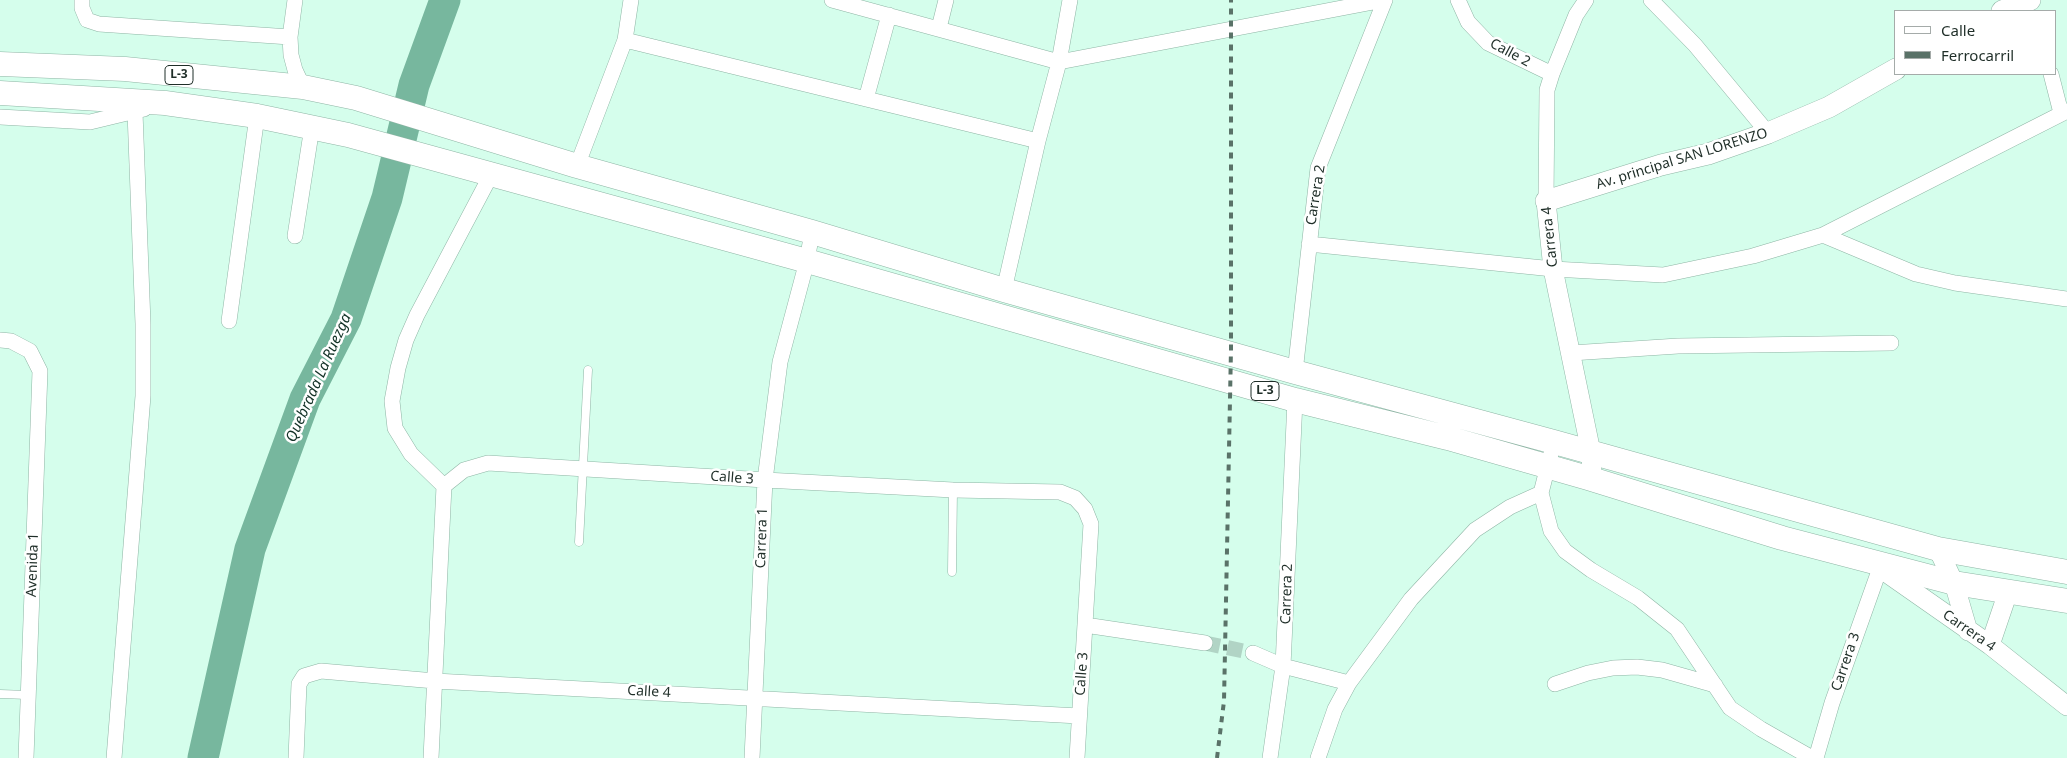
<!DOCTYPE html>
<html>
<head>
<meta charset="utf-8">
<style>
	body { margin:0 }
	#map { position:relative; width:2067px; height:758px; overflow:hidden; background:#d5feec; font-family:"Noto Sans",sans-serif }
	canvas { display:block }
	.legend { position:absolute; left:1894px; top:10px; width:162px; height:65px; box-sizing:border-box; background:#fff; border:1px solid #a5aba9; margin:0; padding:6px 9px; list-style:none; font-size:15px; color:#1f2e28 }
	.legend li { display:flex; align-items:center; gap:10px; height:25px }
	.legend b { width:25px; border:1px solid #a5aba9 }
</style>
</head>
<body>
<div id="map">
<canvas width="2067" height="758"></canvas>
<ul class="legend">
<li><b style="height:6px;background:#fff"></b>Calle</li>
<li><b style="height:6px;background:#5a7268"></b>Ferrocarril</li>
</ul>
</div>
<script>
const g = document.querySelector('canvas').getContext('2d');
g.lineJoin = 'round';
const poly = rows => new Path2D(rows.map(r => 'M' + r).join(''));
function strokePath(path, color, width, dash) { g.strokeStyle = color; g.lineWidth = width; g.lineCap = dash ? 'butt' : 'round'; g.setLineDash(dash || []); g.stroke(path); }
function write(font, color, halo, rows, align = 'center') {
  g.font = font + ' "Noto Sans",sans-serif'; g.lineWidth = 5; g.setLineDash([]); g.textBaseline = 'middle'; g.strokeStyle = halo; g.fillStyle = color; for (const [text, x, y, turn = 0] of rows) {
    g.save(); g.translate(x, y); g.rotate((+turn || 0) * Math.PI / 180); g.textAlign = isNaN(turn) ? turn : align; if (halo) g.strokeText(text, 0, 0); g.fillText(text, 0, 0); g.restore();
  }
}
strokePath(poly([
	[203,758,250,549,305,399,346,319,387,198,414,85,445,0]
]), '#77b79e', 31);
strokePath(poly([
	[1205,643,1253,653]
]), '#b1d4c5', 15, [15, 8]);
const service = poly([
	[579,542,588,370],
	[952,572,953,490],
	[0,694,28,695]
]);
const minor = poly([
	[82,0,82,8,87,20,99,24,290,37],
	[295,0,290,37,291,55,295,70,303,87],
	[832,0,1059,62,1384,0],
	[1458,0,1468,22,1488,43,1552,74],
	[1651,0,1695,45,1768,133],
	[939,28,946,0],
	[625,40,1038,141],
	[2051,74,2061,113],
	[866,99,889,15],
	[0,117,90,122,144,109],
	[577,166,625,40,631,0],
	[1546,201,1547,90,1552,74,1576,15,1586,0],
	[1823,235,1916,274,1955,283,2067,299],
	[295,236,312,127],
	[1309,244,1553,269,1663,275,1753,256,1823,235,2067,111],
	[1004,290,1038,141,1059,62,1070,0],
	[229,321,257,116],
	[0,340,11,341,30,351,40,371,26,758],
	[1571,353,1678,346,1891,343],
	[1295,372,1318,168,1385,0],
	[1554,442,1541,493,1551,531,1565,551,1591,570,1638,598,1677,629,1730,708,1761,729,1812,758],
	[444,486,411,454,395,428,392,401,398,368,406,340,417,315,492,173],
	[1085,625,1205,643],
	[1253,653,1283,666,1349,683],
	[1555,684,1588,673,1613,668,1637,667,1662,670,1715,685],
	[114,758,143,396,143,324,135,112],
	[296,758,299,684,304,676,321,671,435,681,1079,716],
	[431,758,444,486,464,470,488,463,765,480,953,490,1060,492,1075,498,1085,509,1091,524,1077,758],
	[752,758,765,480,780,362,807,261,812,232],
	[1270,758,1283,666,1295,400],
	[1318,758,1335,709,1349,683,1411,599,1475,530,1510,507,1541,493],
	[1816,758,1832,703,1880,568]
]);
const tertiary = poly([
	[1546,201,1553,269,1591,452,1592,479],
	[1938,549,1954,583,1968,631],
	[1877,566,1990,645,2067,706],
	[1990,645,2008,592]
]);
const secondary = poly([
	[2002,11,2030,0],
	[1546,201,1661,165,1708,154,1768,133,1829,107,1896,69]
]);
const primary = poly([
	[0,64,125,69,303,87,356,98,577,166,812,232,1004,290,1295,372,1554,442,1938,549,2067,572],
	[0,93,165,103,257,116,348,135,807,261,1295,400,1448,438,1588,478,1782,538,1954,583,2067,601]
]);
strokePath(service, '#8fb5a5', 9);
strokePath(minor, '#8fb5a5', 16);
strokePath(tertiary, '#8fb5a5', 20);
strokePath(secondary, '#8fb5a5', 22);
strokePath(primary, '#8fb5a5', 25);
strokePath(service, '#fff', 8);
strokePath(minor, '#fff', 15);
strokePath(tertiary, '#fff', 19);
strokePath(secondary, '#fff', 21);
strokePath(primary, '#fff', 24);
strokePath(poly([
	[1217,758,1224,701,1231,349,1231,0]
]), '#5a7268', 4, [6, 6]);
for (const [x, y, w] of [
	[179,75,28],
	[1265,391,28]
]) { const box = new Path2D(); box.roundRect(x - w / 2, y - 9.5, w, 19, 4); g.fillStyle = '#fff'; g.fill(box); strokePath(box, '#1f2e28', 1); }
write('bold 12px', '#1f2e28', null, [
	["L-3",179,75],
	["L-3",1265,391]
]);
write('14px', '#1f2e28', '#fff', [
	["Calle 2",1510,53,28],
	["Av. principal SAN LORENZO",1682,159,-17],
	["Carrera 2",1316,195,-81],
	["Carrera 4",1550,237,-96],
	["Calle 3",732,478,4],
	["Carrera 1",762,538,-88],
	["Avenida 1",33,565,-88],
	["Carrera 2",1287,594,-88],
	["Carrera 4",1969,631,35],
	["Carrera 3",1846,662,-71],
	["Calle 3",1082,674,-86],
	["Calle 4",649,692,3]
]);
write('italic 15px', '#133227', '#fff', [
	["Quebrada La Ruezga",319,378,-66]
]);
</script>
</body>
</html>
